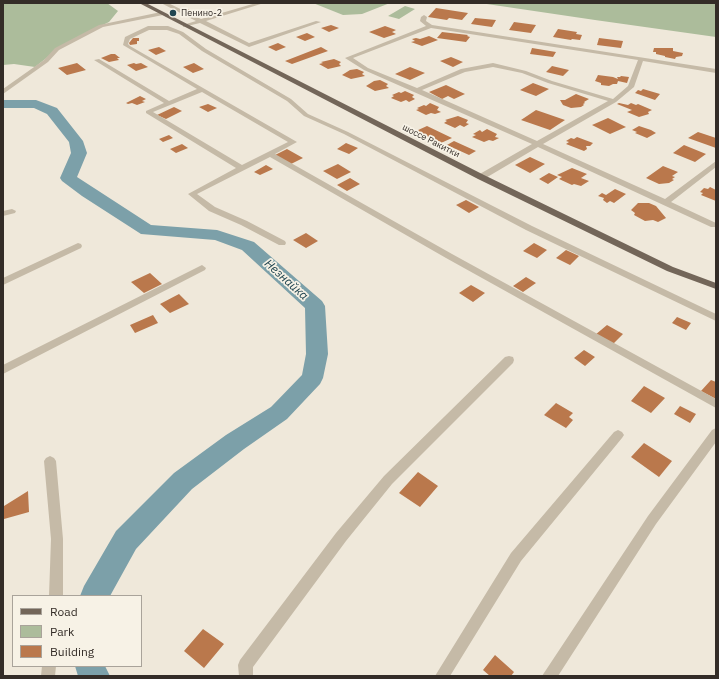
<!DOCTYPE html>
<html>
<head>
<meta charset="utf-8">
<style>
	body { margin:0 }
	#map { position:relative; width:719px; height:679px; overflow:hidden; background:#efe8da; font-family:"IBM Plex Sans",sans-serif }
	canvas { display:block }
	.frame { position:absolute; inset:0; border:4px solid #332c27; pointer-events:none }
	.legend { position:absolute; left:12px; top:595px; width:130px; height:72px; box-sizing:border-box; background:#f7f2e6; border:1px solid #a9a39a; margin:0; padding:5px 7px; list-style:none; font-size:12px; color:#332c27 }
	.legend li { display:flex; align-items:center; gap:8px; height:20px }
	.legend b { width:20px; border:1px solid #a9a39a }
</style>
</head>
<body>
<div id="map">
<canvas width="719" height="679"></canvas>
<div class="frame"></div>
<ul class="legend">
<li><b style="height:5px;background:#736659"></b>Road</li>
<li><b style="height:11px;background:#acbc9b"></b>Park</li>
<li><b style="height:11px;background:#ba784c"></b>Building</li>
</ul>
</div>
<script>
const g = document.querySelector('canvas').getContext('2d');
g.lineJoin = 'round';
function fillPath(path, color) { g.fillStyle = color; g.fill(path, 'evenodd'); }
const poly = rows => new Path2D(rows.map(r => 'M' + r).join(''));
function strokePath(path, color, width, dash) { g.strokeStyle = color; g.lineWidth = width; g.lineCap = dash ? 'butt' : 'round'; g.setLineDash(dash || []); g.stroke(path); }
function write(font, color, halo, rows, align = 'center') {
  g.font = font + ' "IBM Plex Sans",sans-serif'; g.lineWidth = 3.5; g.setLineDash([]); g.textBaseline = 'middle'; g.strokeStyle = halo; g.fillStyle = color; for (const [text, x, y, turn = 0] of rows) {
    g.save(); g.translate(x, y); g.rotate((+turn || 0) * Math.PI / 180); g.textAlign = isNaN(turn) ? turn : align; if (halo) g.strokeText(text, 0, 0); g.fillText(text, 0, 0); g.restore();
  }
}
fillPath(poly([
	[3,3,107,3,118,11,109,22,63,45,35,67,14,64,3,65],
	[313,3,390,3,362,14,343,15],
	[480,3,716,3,716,37,595,20],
	[405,6,415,9,399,19,388,16]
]), '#acbc9b');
fillPath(poly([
	[3,100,36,100,57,108,83,141,87,153,77,177,94,188,151,225,217,230,254,242,322,301,325,306,328,354,323,378,320,384,287,419,244,449,192,489,136,549,110,596,80,596,84,586,116,531,174,473,226,435,271,407,302,375,306,354,305,308,242,250,215,240,141,234,82,196,62,181,60,178,71,153,69,142,47,114,34,108,3,108,3,100],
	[75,666,105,666,110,676,78,676,75,666]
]), '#7ca0a9');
fillPath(poly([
	[436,8,468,13,462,20,449,18,447,20,428,17],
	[188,9,198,14,191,16,180,11],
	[475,18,496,20,492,27,471,24],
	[514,22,536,25,531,33,509,30],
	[331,25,339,28,329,32,321,28],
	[385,26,396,30,392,32,396,34,384,38,369,32],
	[558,29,577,32,576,34,582,35,580,40,572,39,571,40,553,37],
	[442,32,468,35,467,36,470,37,466,42,437,38],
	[307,33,315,37,305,41,296,37],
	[429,36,438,40,422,46,411,42,415,41,412,39,416,38,420,39],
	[133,38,139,38,139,41,137,41,137,44,130,45,129,43],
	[599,38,623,41,621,48,597,45],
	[278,43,286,47,276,51,268,47],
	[159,47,166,51,156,55,148,50],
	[321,47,328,51,292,64,285,61],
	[532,48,556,52,553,57,530,54],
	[654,48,673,48,673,51,683,53,682,56,676,57,675,59,665,57,665,56,656,54,656,52,653,52],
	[111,54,115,54,120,58,117,58,119,60,109,62,101,58],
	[451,57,463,62,453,67,440,61],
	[334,59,341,62,339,64,341,66,328,69,319,64,323,63,321,62],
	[77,63,86,70,67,75,58,68],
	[134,63,136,64,141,63,148,67,136,71,127,65],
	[194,63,204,69,193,73,183,67],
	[552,66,569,70,563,76,546,72],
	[410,67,425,73,410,80,395,74],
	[357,69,364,72,362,74,365,76,351,79,342,75,350,70],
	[598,75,613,77,618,79,617,77,620,77,621,76,629,77,627,83,618,81,617,84,613,84,609,86,601,85,601,83,595,81],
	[380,80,388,84,386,86,389,88,375,91,366,86,374,81],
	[533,83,549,89,536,96,520,90],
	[446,85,465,94,454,99,448,96,442,99,429,92],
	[643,89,660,94,655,100,635,93,638,90,641,91],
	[405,91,414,95,412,97,415,99,409,102,406,100,401,102,391,98,394,96,392,95,399,92,401,93],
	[576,94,589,99,584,102,585,103,583,104,584,105,581,107,571,108,563,105,560,100,565,100],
	[140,96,146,99,142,101,145,102,137,105,132,103,128,104,126,103],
	[430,103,439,107,437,110,441,112,435,114,431,113,426,115,416,110,419,109,417,108,424,105,426,106],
	[619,103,628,105,631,103,636,105,638,104,652,110,648,112,649,114,639,117,627,112,632,110,617,104],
	[208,104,217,108,208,112,199,107],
	[174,107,182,111,166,119,157,115],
	[536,110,565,120,550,130,521,120],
	[458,116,468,120,466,123,469,124,464,127,460,125,455,128,444,123,447,121,445,120],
	[608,118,626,127,610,134,592,125],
	[427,126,452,138,441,143,416,131],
	[639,126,651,130,656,133,647,138,635,133,637,132,632,130],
	[487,129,497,134,495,137,499,138,493,141,489,140,484,142,472,137,476,135,473,134,480,130,482,132],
	[698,132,716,138,716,148,688,138],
	[169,135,173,138,163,142,159,139],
	[577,137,593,143,590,146,586,146,587,149,584,151,566,144,569,142,566,141,571,138,574,139],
	[454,141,476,151,469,155,447,145],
	[346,143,358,148,349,154,337,149],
	[182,144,188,148,176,153,170,149],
	[684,145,706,154,695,162,673,153],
	[287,149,303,158,291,164,275,155],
	[530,157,545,164,530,173,515,165],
	[338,164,351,172,337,179,323,171],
	[266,165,273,169,260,175,254,172],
	[663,166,678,172,672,176,675,177,672,179,674,180,669,183,659,184,646,178],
	[572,168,587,174,581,178,589,181,581,186,574,184,572,185,559,179,562,177,557,175],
	[549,173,558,177,548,184,539,179],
	[350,178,360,184,347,191,337,185],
	[710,187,716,190,716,201,701,195,703,193,700,192,704,188,708,189],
	[615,189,626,194,614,203,610,201,607,203,603,200,604,198,598,196,602,193,606,195],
	[466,200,479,207,469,213,456,205],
	[638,203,649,203,656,206,666,218,658,222,653,220,645,221,634,215,635,213,631,210],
	[306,233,318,241,306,248,293,240],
	[534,243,547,250,537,258,523,251],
	[566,250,579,256,570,265,556,258],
	[150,273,162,284,144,293,131,282],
	[526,277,536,283,523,292,513,286],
	[471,285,485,293,473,302,459,293],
	[179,294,189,304,170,313,160,304],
	[153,315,158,323,135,333,130,325],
	[677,317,691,323,686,330,672,323],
	[607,325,623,334,612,345,595,335],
	[584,350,595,357,585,366,574,358],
	[711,380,716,382,716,399,701,391],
	[644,386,665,398,651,413,631,401],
	[556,403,573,413,569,417,573,420,566,428,544,415],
	[680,406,696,414,690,423,674,414],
	[644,443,672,461,659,477,631,457],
	[418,472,438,486,420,507,399,493],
	[28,491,29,512,4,519,4,506],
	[203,629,224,644,204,668,184,651],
	[495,655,514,672,511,676,490,676,483,670]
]), '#ba784c');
fillPath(poly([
	[161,3,168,3,201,19,256,3,264,3,206,21,249,43,316,21,321,22,249,47,200,23,183,27,183,25,196,21,161,3],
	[161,12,164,14,163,15,103,27,59,50,48,62,3,94,3,89,44,60,55,48,99,25,161,12],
	[424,15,427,17,426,21,432,25,716,69,716,73,643,61,634,87,616,102,543,144,665,199,716,161,716,167,671,202,716,223,716,227,711,227,538,147,484,179,478,179,478,175,532,144,364,70,345,58,426,26,420,21,421,17,424,15],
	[431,28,638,60,628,86,613,99,552,81,526,71,493,63,461,69,417,88,368,68,353,58,431,28],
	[493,67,522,73,548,83,608,101,537,141,422,90,465,72,493,67],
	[148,26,168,26,183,32,206,49,291,99,308,114,348,132,532,226,716,314,716,321,526,230,344,134,304,116,287,101,202,51,179,34,167,30,149,30,130,39,128,44,130,46,297,142,275,154,452,254,716,399,716,408,446,258,270,157,197,194,215,207,247,221,285,241,286,243,285,245,279,245,241,225,209,211,188,194,236,168,146,113,146,111,164,103,94,60,99,59,169,101,197,89,123,45,125,37,148,26],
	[202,92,288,142,242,165,153,112,202,92],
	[12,209,16,211,15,213,3,216,3,211,12,209],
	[78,243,81,244,82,246,81,248,3,285,3,278,78,243],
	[202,265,206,268,205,270,3,374,3,365,202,265],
	[509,356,513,357,514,360,513,363,392,484,346,541,253,667,253,676,239,676,238,665,240,660,336,533,384,476,505,357,509,356],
	[716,428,716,442,656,524,558,676,542,676,648,516,712,430,716,428],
	[618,430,622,432,624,435,622,438,521,561,450,676,435,676,511,553,614,432,618,430],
	[50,456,54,458,56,461,63,539,63,596,49,596,51,539,44,461,46,458,50,456],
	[42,666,56,666,55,676,41,676,42,666]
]), '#c5baa7');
fillPath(poly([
	[139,3,146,3,484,175,673,267,716,283,716,289,667,271,478,179,139,3]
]), '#736659');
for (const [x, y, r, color] of [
	[173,13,4,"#204550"]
]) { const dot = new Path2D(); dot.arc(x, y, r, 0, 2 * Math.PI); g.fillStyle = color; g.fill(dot); strokePath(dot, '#f7f2e6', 1.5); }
write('9px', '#332c27', '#f7f2e6', [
	["Пенино-2",181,13]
], 'left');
write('9px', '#332c27', '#f7f2e6', [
	["шоссе Ракитки",431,141,27]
]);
write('italic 12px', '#204550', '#f7f2e6', [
	["Незнайка",286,280,42]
]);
</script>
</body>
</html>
